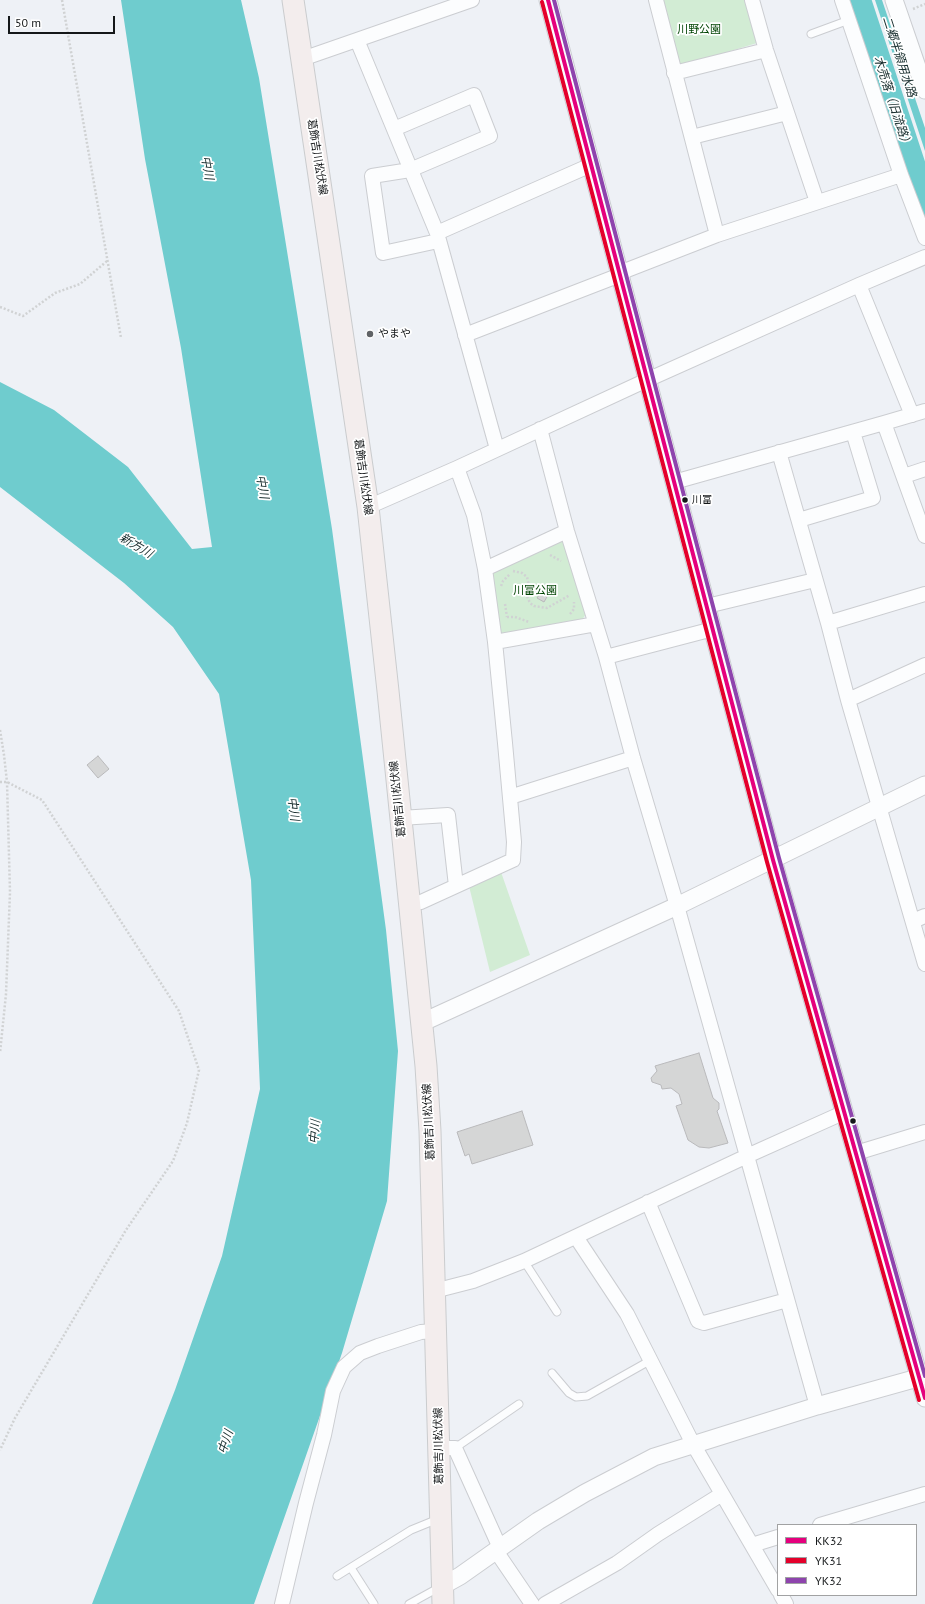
<!DOCTYPE html>
<html>
<head>
<meta charset="utf-8">
<style>
	body { margin:0 }
	#map { position:relative; width:925px; height:1604px; overflow:hidden; background:#eef1f6; font-family:"PT Sans",sans-serif }
	canvas { display:block }
	.legend { position:absolute; left:777px; top:1524px; width:140px; height:72px; box-sizing:border-box; background:#fff; border:1px solid #a1a2a3; margin:0; padding:5px 7px; list-style:none; font-size:12px; color:#141719 }
	.legend li { display:flex; align-items:center; gap:8px; height:20px }
	.legend b { width:20px; border:1px solid #a1a2a3 }
	.scale { position:absolute; left:8px; top:16px; width:107px; height:18px; box-sizing:border-box; border:2px solid #141719; border-top:0; padding-left:5px; font-size:12px; line-height:14px; white-space:nowrap; color:#141719; -webkit-text-stroke:3px #fff; paint-order:stroke }
</style>
</head>
<body>
<div id="map">
<canvas width="925" height="1604"></canvas>
<ul class="legend">
<li><b style="height:5px;background:#e5007d"></b>KK32</li>
<li><b style="height:5px;background:#e4002b"></b>YK31</li>
<li><b style="height:5px;background:#8e44ad"></b>YK32</li>
</ul>
<div class="scale">50 m</div>
</div>
<script>
const g = document.querySelector('canvas').getContext('2d');
g.lineJoin = 'round';
function fillPath(path, color) { g.fillStyle = color; g.fill(path, 'evenodd'); }
const poly = rows => new Path2D(rows.map(r => 'M' + r).join(''));
function strokePath(path, color, width, dash) { g.strokeStyle = color; g.lineWidth = width; g.lineCap = dash ? 'butt' : 'round'; g.setLineDash(dash || []); g.stroke(path); }
function write(font, color, halo, rows, align = 'center') {
  g.font = font + ' "PT Sans","Noto Sans JP",sans-serif'; g.lineWidth = 3.5; g.setLineDash([]); g.textBaseline = 'middle'; g.strokeStyle = halo; g.fillStyle = color; for (const [text, x, y, turn = 0] of rows) {
    g.save(); g.translate(x, y); g.rotate((+turn || 0) * Math.PI / 180); g.textAlign = isNaN(turn) ? turn : align; if (halo) g.strokeText(text, 0, 0); g.fillText(text, 0, 0); g.restore();
  }
}
fillPath(poly([
	[661,0,746,0,757,43,678,67],
	[559,538,564,541,586,614,582,620,502,636,499,632,492,569],
	[501,872,530,955,490,972,469,886]
]), '#d2ecd4');
fillPath(poly([
	[121,0,241,0,259,78,332,529,386,930,398,1051,387,1201,342,1353,254,1604,92,1604,175,1390,222,1256,260,1089,251,880,219,694,173,627,124,583,0,487,0,382,54,410,128,467,192,549,212,547,181,348,145,159],
	[875,0,882,0,925,128,925,151]
]), '#6fccce');
strokePath(poly([
	[858,0,925,203]
]), '#6fccce', 26);
const building = poly([
	[541,592,548,595,544,602,537,598,541,592],
	[98,756,109,769,98,778,87,765,98,756],
	[699,1053,713,1098,719,1103,719,1109,717,1111,728,1143,709,1148,699,1147,688,1140,676,1106,682,1104,679,1094,671,1088,662,1089,661,1085,652,1082,651,1078,657,1071,655,1066,699,1053],
	[522,1111,533,1145,472,1164,469,1154,465,1156,457,1132,522,1111]
]);
fillPath(building, '#d5d6d6');
strokePath(building, '#b9b9bb', 1);
const service = poly([
	[811,34,849,20],
	[524,1261,557,1312],
	[552,1373,569,1393,576,1397,587,1396,651,1360],
	[455,1448,519,1404],
	[351,1568,374,1604],
	[337,1576,411,1530,438,1519],
	[409,1604,440,1587]
]);
const minor = poly([
	[656,0,717,235],
	[752,0,766,50,817,202],
	[842,0,901,175,925,238],
	[357,40,437,233,497,449],
	[302,59,472,0],
	[674,73,766,50],
	[394,129,474,95,490,136,410,170,372,176,383,253,438,241],
	[692,137,787,113],
	[437,233,591,165],
	[859,285,912,415],
	[465,335,620,275,627,270,717,235,901,175],
	[884,423,925,536],
	[540,429,567,531,606,657,633,758,677,906,817,1406],
	[779,452,828,623,848,700,925,964],
	[904,476,925,469],
	[674,482,884,423,925,411],
	[368,507,457,468,647,380,859,285,925,257],
	[799,520,873,498,853,432],
	[485,569,567,531],
	[707,606,815,580],
	[828,623,925,594],
	[495,642,596,624],
	[606,657,713,629],
	[848,700,925,665],
	[510,797,633,758],
	[400,818,448,815,456,886],
	[409,903,421,902,513,860,514,842,505,743,495,642,485,569,474,515,457,468],
	[913,921,925,916],
	[856,1153,925,1132],
	[648,1202,698,1321,704,1323,787,1300],
	[576,1237,627,1314,693,1444,778,1590],
	[434,1291,473,1281,524,1261,747,1156,845,1112],
	[439,1448,455,1448,500,1548],
	[820,1525,925,1494],
	[752,1545,778,1537],
	[496,1551,532,1604],
	[781,1595,786,1604],
	[282,1604,306,1503,324,1435,333,1391,344,1367,360,1353,378,1346,421,1332,435,1331],
	[545,1604,617,1563,658,1534,722,1494]
]);
const tertiary = poly([
	[548,0,773,860,925,1398],
	[894,0,925,90],
	[421,1023,677,906,925,785],
	[442,1586,460,1576,538,1521,585,1493,654,1457,817,1406,925,1376]
]);
const primary = poly([
	[293,0,368,507,388,691,426,1066,430,1131,443,1604]
]);
strokePath(service, '#cbcdd1', 9);
strokePath(minor, '#cbcdd1', 16);
strokePath(tertiary, '#cbcdd1', 19);
strokePath(primary, '#caccce', 23);
strokePath(poly([
	[62,0,121,338],
	[913,9,925,4],
	[0,307,23,316,55,293,80,284,107,261],
	[550,555,561,561],
	[513,571,522,573,527,577,529,586,526,594,530,603,534,606,547,608,570,595],
	[501,586,503,581,510,574],
	[505,604,507,617],
	[570,614,574,609,574,602],
	[507,617,515,617,529,622],
	[0,730,4,755,7,782,10,892,6,994,0,1053],
	[0,782,7,782,42,800,179,1011,199,1070,187,1123,173,1161,126,1230,15,1418,0,1450]
]), '#d0d2d3', 2.5, [2, 2]);
strokePath(service, '#fcfdfe', 7);
strokePath(minor, '#fcfdfe', 14);
strokePath(tertiary, '#fcfdfe', 17);
strokePath(primary, '#f3eded', 21);
strokePath(poly([
	[548,0,773,860,925,1398]
]), '#e5007d', 4);
strokePath(poly([
	[542,2,767,862,919,1400]
]), '#e4002b', 4);
strokePath(poly([
	[554,0,779,858,925,1376]
]), '#8e44ad', 4);
for (const [x, y, r, color] of [
	[370,334,4,"#606366"],
	[685,500,3.5,"#141719"],
	[853,1121,3.5,"#141719"]
]) { const dot = new Path2D(); dot.arc(x, y, r, 0, 2 * Math.PI); g.fillStyle = color; g.fill(dot); strokePath(dot, '#fff', 1.5); }
write('10px', '#141719', '#fff', [
	["川富",692,500]
], 'left');
write('11px', '#004403', '#fff', [
	["川野公園",699,30],
	["川富公園",535,591]
]);
write('11px', '#141719', '#fff', [
	["葛飾吉川松伏線",317,157,81],
	["葛飾吉川松伏線",363,477,82],
	["葛飾吉川松伏線",398,799,-96],
	["葛飾吉川松伏線",429,1122,-93],
	["葛飾吉川松伏線",439,1446,-91]
]);
write('11px', '#141719', '#fff', [
	["やまや",378,334]
], 'left');
write('italic 12px', '#182e2e', '#fff', [
	["二郷半領用水路",899,57,72],
	["木売落（旧流路）",892,102,72],
	["中川",207,168,80],
	["中川",262,487,80],
	["新方川",136,546,31],
	["中川",293,809,82],
	["中川",315,1132,-85],
	["中川",226,1442,-72]
]);
</script>
</body>
</html>
